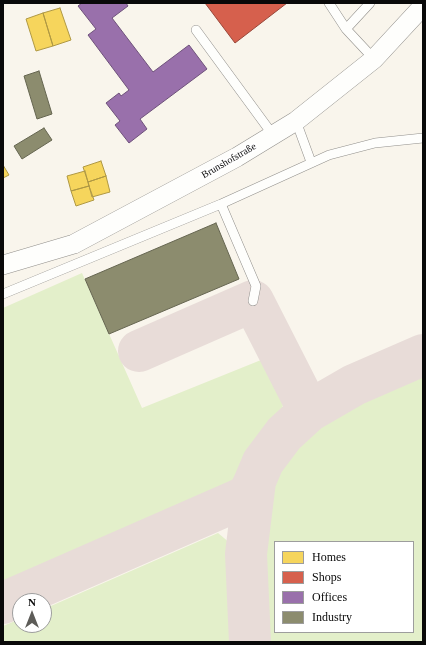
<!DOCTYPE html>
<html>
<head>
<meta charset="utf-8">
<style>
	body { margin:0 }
	#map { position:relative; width:426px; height:645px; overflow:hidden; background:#f9f5ec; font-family:"Times New Roman",serif }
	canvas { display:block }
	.frame { position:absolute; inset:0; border:4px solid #090909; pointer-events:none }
	.legend { position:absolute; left:274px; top:541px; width:140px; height:92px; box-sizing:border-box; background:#fff; border:1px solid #9d9d9d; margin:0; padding:5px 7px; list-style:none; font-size:12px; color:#090909 }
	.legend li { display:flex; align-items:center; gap:8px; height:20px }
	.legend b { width:20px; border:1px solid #9d9d9d }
	.north { position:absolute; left:12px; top:593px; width:40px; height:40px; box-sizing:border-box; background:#fff; border:1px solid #9d9d9d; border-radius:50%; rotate:0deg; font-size:11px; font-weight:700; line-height:16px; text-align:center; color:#090909 }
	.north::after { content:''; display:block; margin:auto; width:14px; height:18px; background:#5d5c58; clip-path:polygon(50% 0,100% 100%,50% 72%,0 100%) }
</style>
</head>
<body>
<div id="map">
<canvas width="426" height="645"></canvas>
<div class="frame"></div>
<ul class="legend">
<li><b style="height:11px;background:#f6d55c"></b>Homes</li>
<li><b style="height:11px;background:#d6604d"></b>Shops</li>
<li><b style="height:11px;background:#9970ab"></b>Offices</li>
<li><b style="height:11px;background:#8c8c6e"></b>Industry</li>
</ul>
<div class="north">N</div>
</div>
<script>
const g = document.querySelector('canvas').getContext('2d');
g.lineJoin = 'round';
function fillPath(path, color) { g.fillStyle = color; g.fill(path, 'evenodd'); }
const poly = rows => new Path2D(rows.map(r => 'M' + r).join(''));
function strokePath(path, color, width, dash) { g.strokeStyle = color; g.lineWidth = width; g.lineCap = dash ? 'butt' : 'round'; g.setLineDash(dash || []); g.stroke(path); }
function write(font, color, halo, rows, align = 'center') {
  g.font = font + ' "Times New Roman",serif'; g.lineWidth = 4; g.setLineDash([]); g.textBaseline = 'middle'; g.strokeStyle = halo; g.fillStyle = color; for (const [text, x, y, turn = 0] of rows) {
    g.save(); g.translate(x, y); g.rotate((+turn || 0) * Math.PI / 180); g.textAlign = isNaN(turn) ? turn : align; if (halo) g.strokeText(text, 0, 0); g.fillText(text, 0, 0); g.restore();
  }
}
fillPath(poly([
	[82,273,142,408,261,360,283,405,280,420,228,488,3,585,3,308],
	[423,371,423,642,268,642,265,566,271,500,279,468,310,431,359,399],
	[275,542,413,542,413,632,275,632],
	[218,533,230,543,235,642,3,642,3,626,20,619,20,625,44,625,44,609]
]), '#e3efca');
const homes = poly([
	[60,8,71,40,53,46,43,13,60,8],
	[43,13,53,46,36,51,26,19,43,13],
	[101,161,106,176,88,182,83,167,101,161],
	[3,165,9,175,3,178,3,165],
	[85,171,89,186,71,191,67,176,85,171],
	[106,176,110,192,92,197,88,182,106,176],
	[89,186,94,200,76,206,71,191,89,186]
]);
fillPath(homes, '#f6d55c');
strokePath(homes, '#af9843', 1);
const shops = poly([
	[205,3,287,3,235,43,205,3]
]);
fillPath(shops, '#d6604d');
strokePath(shops, '#984639', 1);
const offices = poly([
	[82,3,126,3,128,6,112,18,153,72,189,45,207,69,140,119,147,129,129,143,115,125,120,121,106,103,119,93,121,96,129,90,88,35,96,29,78,6,82,3]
]);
fillPath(offices, '#9970ab');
strokePath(offices, '#6e517a', 1);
const industry = poly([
	[39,71,52,114,37,119,24,76,39,71],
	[44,128,52,140,22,159,14,146,44,128],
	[216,223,239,279,109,334,85,279,216,223]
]);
fillPath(industry, '#8c8c6e');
strokePath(industry, '#656550', 1);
strokePath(poly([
	[139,351,253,301,309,411],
	[3,603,243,498,250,492,255,481],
	[250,642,246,554,255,481,263,462,284,434,309,411,354,385,423,355]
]), '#e8dcd8', 42);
const lane = poly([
	[329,3,346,29],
	[370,3,346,29,374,59],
	[196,30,273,135],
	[296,121,311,162],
	[221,204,256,286,253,301],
	[3,294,221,204,329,155,375,143,423,138]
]);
const street = poly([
	[3,265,74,244,237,157,296,121,374,59,423,6]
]);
strokePath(lane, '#918f8b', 10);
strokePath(street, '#918f8b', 20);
strokePath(lane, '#fefefc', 9);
strokePath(street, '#fefefc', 19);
write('10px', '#090909', '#fff', [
	["Brunshofstraße",229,161,-30]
]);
</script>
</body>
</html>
